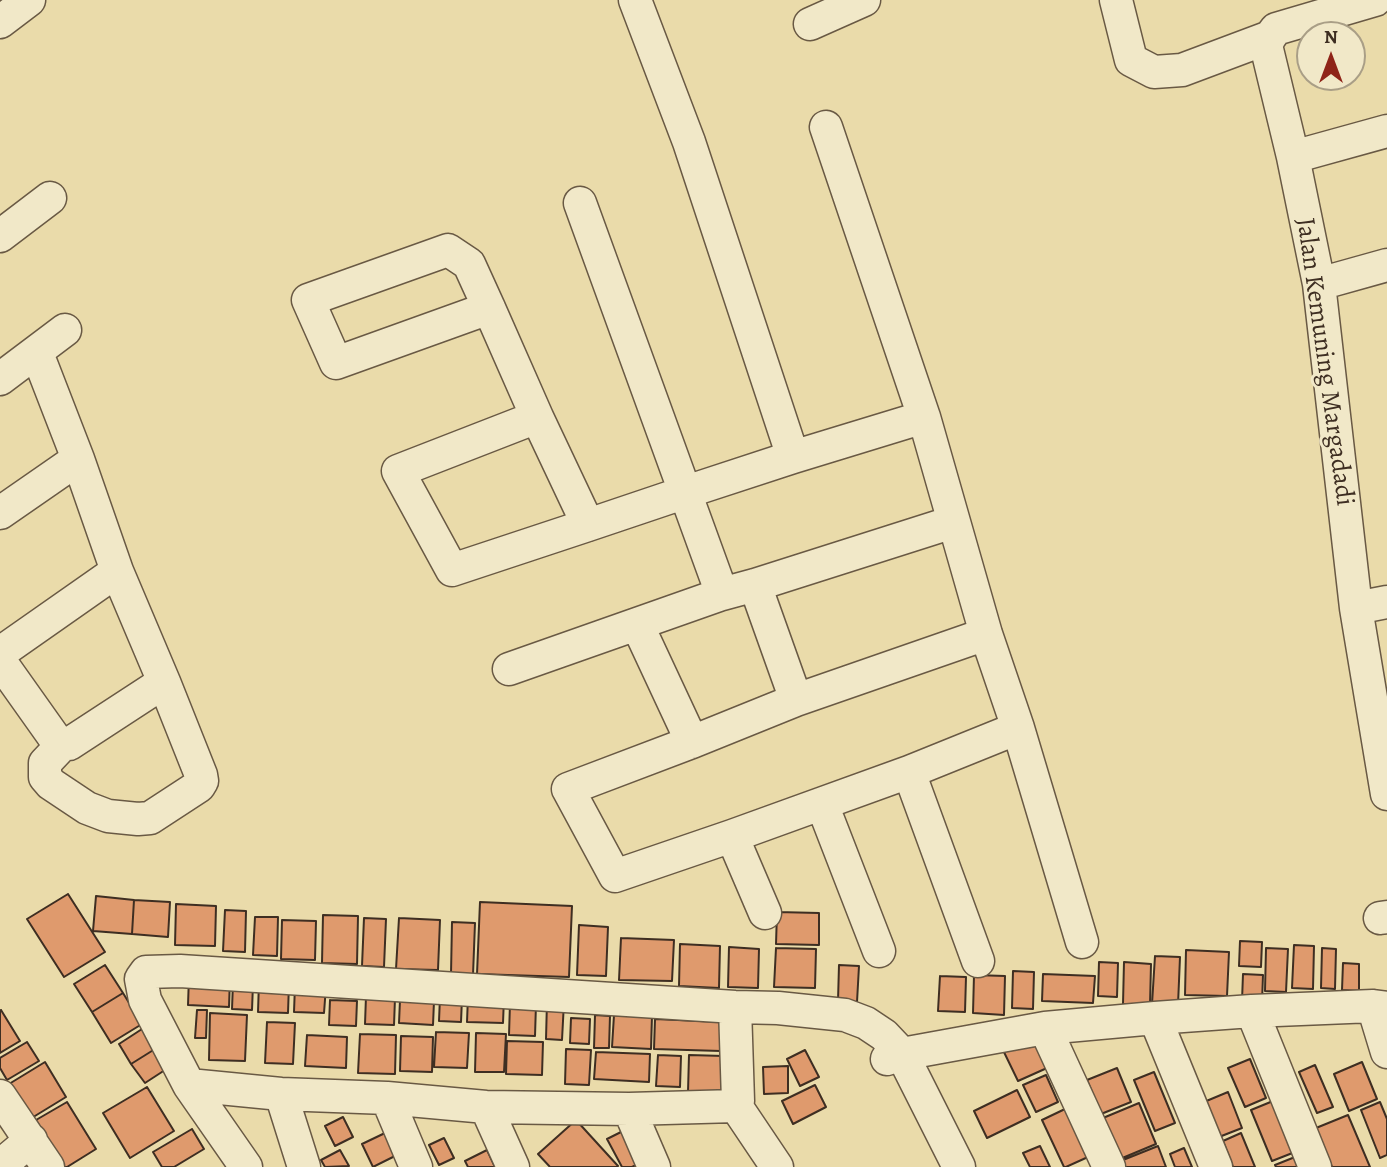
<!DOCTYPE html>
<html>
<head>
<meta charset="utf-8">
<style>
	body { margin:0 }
	#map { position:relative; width:1387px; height:1167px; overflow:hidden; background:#eadbaa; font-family:Alegreya,serif }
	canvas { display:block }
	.north { position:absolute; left:1296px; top:21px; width:70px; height:70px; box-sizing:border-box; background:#f1e8c8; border:2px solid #a99e86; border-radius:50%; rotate:0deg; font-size:19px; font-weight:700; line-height:28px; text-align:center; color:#3e2e22 }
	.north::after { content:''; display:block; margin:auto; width:24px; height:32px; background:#8f2418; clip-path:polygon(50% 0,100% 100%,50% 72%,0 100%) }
</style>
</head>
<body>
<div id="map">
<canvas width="1387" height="1167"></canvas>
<div class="north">N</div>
</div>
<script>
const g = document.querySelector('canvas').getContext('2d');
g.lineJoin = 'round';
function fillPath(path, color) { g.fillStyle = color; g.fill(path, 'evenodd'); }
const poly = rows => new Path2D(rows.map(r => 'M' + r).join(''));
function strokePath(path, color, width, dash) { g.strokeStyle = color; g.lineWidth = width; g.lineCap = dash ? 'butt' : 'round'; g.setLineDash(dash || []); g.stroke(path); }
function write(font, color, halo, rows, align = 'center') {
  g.font = font + ' Alegreya,serif'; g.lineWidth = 6; g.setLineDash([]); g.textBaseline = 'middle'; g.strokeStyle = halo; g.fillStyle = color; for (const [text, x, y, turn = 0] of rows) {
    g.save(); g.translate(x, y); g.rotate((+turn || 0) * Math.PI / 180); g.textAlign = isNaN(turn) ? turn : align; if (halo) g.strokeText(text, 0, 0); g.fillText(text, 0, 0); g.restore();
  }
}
const building = poly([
	[68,894,105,952,64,977,27,919,68,894],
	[96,896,134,900,132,934,93,931,96,896],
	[134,900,170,902,168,937,132,934,134,900],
	[480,902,572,906,569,977,477,974,480,902],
	[176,904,216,906,215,946,175,945,176,904],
	[225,910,246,911,245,952,223,951,225,910],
	[777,912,819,913,819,945,776,944,777,912],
	[323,915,358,916,357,964,322,963,323,915],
	[255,917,278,917,277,956,253,955,255,917],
	[364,918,386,919,384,967,362,966,364,918],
	[399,918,440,920,438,970,396,969,399,918],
	[282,920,316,921,315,960,281,959,282,920],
	[452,922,475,923,473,975,451,974,452,922],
	[579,925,608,927,606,976,577,975,579,925],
	[621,938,674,940,672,981,619,980,621,938],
	[1240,941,1262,942,1261,967,1239,966,1240,941],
	[680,944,720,946,719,988,679,986,680,944],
	[1294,945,1314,946,1313,989,1292,988,1294,945],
	[729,947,759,949,758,988,728,987,729,947],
	[776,948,816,949,815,988,774,987,776,948],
	[1266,948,1288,949,1286,992,1265,991,1266,948],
	[1322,948,1336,949,1335,989,1321,988,1322,948],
	[1186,950,1229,952,1227,996,1185,995,1186,950],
	[1155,956,1180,957,1178,1005,1152,1004,1155,956],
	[1099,962,1118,963,1117,997,1098,996,1099,962],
	[1124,962,1151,964,1150,1005,1123,1004,1124,962],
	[1343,963,1359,964,1359,991,1342,990,1343,963],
	[105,965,123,993,92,1012,74,984,105,965],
	[839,965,859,966,857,1002,838,1001,839,965],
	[1013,971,1034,972,1033,1009,1012,1008,1013,971],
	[1043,974,1095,976,1093,1003,1042,1001,1043,974],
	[1243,974,1263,975,1262,1002,1242,1001,1243,974],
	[974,975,1005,976,1004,1015,973,1013,974,975],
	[189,976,230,977,229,1007,188,1005,189,976],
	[940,976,966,977,965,1012,938,1011,940,976],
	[259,981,289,983,288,1013,258,1012,259,981],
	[233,983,253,984,252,1010,232,1009,233,983],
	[295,985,326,986,324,1013,294,1012,295,985],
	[123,993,142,1024,111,1043,92,1012,123,993],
	[366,996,395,998,394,1025,365,1024,366,996],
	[468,996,504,997,503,1023,467,1022,468,996],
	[440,997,462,998,461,1022,439,1021,440,997],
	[330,1000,357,1001,356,1026,329,1025,330,1000],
	[400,1000,434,1001,433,1025,399,1023,400,1000],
	[547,1001,564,1002,562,1040,546,1039,547,1001],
	[510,1003,536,1004,535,1036,509,1035,510,1003],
	[1,1010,20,1041,0,1053,0,1011,1,1010],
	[197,1010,207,1010,206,1038,195,1038,197,1010],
	[210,1013,247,1015,245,1061,209,1060,210,1013],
	[595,1015,610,1016,609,1048,594,1048,595,1015],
	[614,1015,652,1016,651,1049,612,1047,614,1015],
	[571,1018,590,1019,589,1044,570,1043,571,1018],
	[655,1019,722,1022,721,1051,654,1049,655,1019],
	[267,1022,295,1023,293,1064,265,1063,267,1022],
	[142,1029,155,1049,131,1064,119,1044,142,1029],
	[436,1032,469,1033,467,1068,434,1067,436,1032],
	[476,1033,506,1034,504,1072,475,1072,476,1033],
	[360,1034,396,1035,395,1074,358,1073,360,1034],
	[1031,1034,1047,1068,1018,1081,1002,1048,1031,1034],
	[307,1035,347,1037,346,1068,305,1066,307,1035],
	[401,1036,433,1037,432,1072,400,1071,401,1036],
	[507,1041,543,1042,542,1075,506,1074,507,1041],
	[27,1042,39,1061,7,1080,0,1068,0,1058,27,1042],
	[155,1049,168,1068,145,1083,131,1064,155,1049],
	[566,1049,591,1050,589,1085,565,1084,566,1049],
	[805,1050,819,1077,800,1086,787,1059,805,1050],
	[596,1052,650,1054,649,1082,594,1079,596,1052],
	[658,1055,681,1056,680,1087,656,1086,658,1055],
	[689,1055,724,1056,723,1094,688,1092,689,1055],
	[1250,1059,1266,1098,1245,1107,1228,1068,1250,1059],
	[45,1062,66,1097,30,1119,9,1084,45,1062],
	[1362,1062,1377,1099,1349,1111,1334,1074,1362,1062],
	[1315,1065,1333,1107,1317,1113,1299,1072,1315,1065],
	[788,1066,788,1093,764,1094,763,1067,788,1066],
	[1117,1068,1131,1102,1101,1114,1087,1080,1117,1068],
	[1154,1072,1175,1123,1155,1131,1134,1080,1154,1072],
	[1046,1075,1058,1102,1036,1112,1023,1085,1046,1075],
	[815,1085,826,1107,793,1124,782,1101,815,1085],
	[147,1087,174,1131,130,1158,103,1113,147,1087],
	[1017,1090,1030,1117,987,1138,974,1111,1017,1090],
	[1228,1092,1242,1128,1219,1137,1204,1102,1228,1092],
	[1273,1101,1295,1152,1272,1161,1251,1110,1273,1101],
	[67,1102,96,1149,67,1167,64,1167,36,1120,67,1102],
	[1380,1102,1387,1119,1387,1155,1380,1158,1361,1110,1380,1102],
	[1139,1103,1156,1144,1120,1159,1103,1118,1139,1103],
	[1065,1109,1088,1157,1066,1167,1064,1167,1042,1120,1065,1109],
	[1348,1115,1370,1167,1332,1167,1316,1128,1348,1115],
	[343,1117,353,1137,335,1146,325,1126,343,1117],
	[576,1120,618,1166,617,1167,550,1167,538,1154,576,1120],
	[192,1129,204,1149,174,1167,162,1167,153,1152,192,1129],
	[623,1131,640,1163,632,1167,622,1167,607,1139,623,1131],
	[385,1133,397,1155,373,1167,362,1144,385,1133],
	[1241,1133,1255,1167,1233,1167,1223,1141,1241,1133],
	[444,1138,454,1158,439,1165,429,1145,444,1138],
	[1040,1146,1050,1167,1030,1167,1023,1153,1040,1146],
	[1158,1146,1166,1167,1120,1167,1118,1162,1158,1146],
	[1184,1148,1192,1167,1175,1167,1170,1154,1184,1148],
	[340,1150,349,1166,325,1167,321,1160,340,1150],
	[487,1150,495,1167,468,1167,465,1161,487,1150],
	[1300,1155,1305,1167,1276,1167,1275,1165,1300,1155]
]);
fillPath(building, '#df9a6d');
strokePath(building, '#3e2e22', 2);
const street = poly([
	[635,0,689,142,793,457],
	[1116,0,1131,60,1154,72,1182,70,1270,37,1276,29,1375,0],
	[0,22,29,0],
	[810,24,864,0],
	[1270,37,1266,45,1293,157,1319,284,1356,608,1387,794],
	[1293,157,1387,131],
	[580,203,722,594,755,585,953,522],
	[0,236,50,198],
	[1319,284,1387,265],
	[489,308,336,363,308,300,448,250,469,264,489,308,537,417],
	[0,379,65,330],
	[924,417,986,634,1018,728,1082,942],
	[0,513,78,459],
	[588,525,537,417,398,471,452,570,588,525,686,492,793,457,924,417,826,127],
	[755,585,796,700],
	[1356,608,1387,602],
	[637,624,692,742],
	[986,634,796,700,692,742,568,789,615,876,732,836,909,772,1018,728],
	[0,653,117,571],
	[0,661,56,740,63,744,69,744,164,682,117,571,78,459,37,353],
	[509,669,722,594],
	[63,744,45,763,45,777,51,784,87,808,108,816,138,819,150,818,199,786,202,781,201,775,164,682],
	[909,772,978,961],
	[822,804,879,951],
	[732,836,765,913],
	[1380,918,1387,917],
	[1373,1006,1387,1052],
	[735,1007,738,1101,736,1106,629,1109,486,1107,387,1098,281,1094,189,1085,145,1000,141,979,146,972,180,971,735,1007,778,1008,845,1015,866,1023,884,1035,902,1054,959,1167],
	[1252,1011,1315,1167],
	[1155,1018,1216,1167],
	[1045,1028,1109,1167],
	[887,1059,902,1054,1045,1028,1155,1018,1252,1011,1373,1006,1387,1008],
	[189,1085,246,1167],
	[281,1094,304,1167],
	[0,1096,48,1167],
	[387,1098,416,1167],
	[736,1106,777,1167],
	[486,1107,513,1167],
	[629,1109,654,1167],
	[0,1166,31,1140]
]);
strokePath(street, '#695944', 35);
strokePath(street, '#f1e8c8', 32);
write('26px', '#3e2e22', '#f1e8c8', [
	["Jalan Kemuning Margadadi",1324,362,82]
]);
</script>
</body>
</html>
